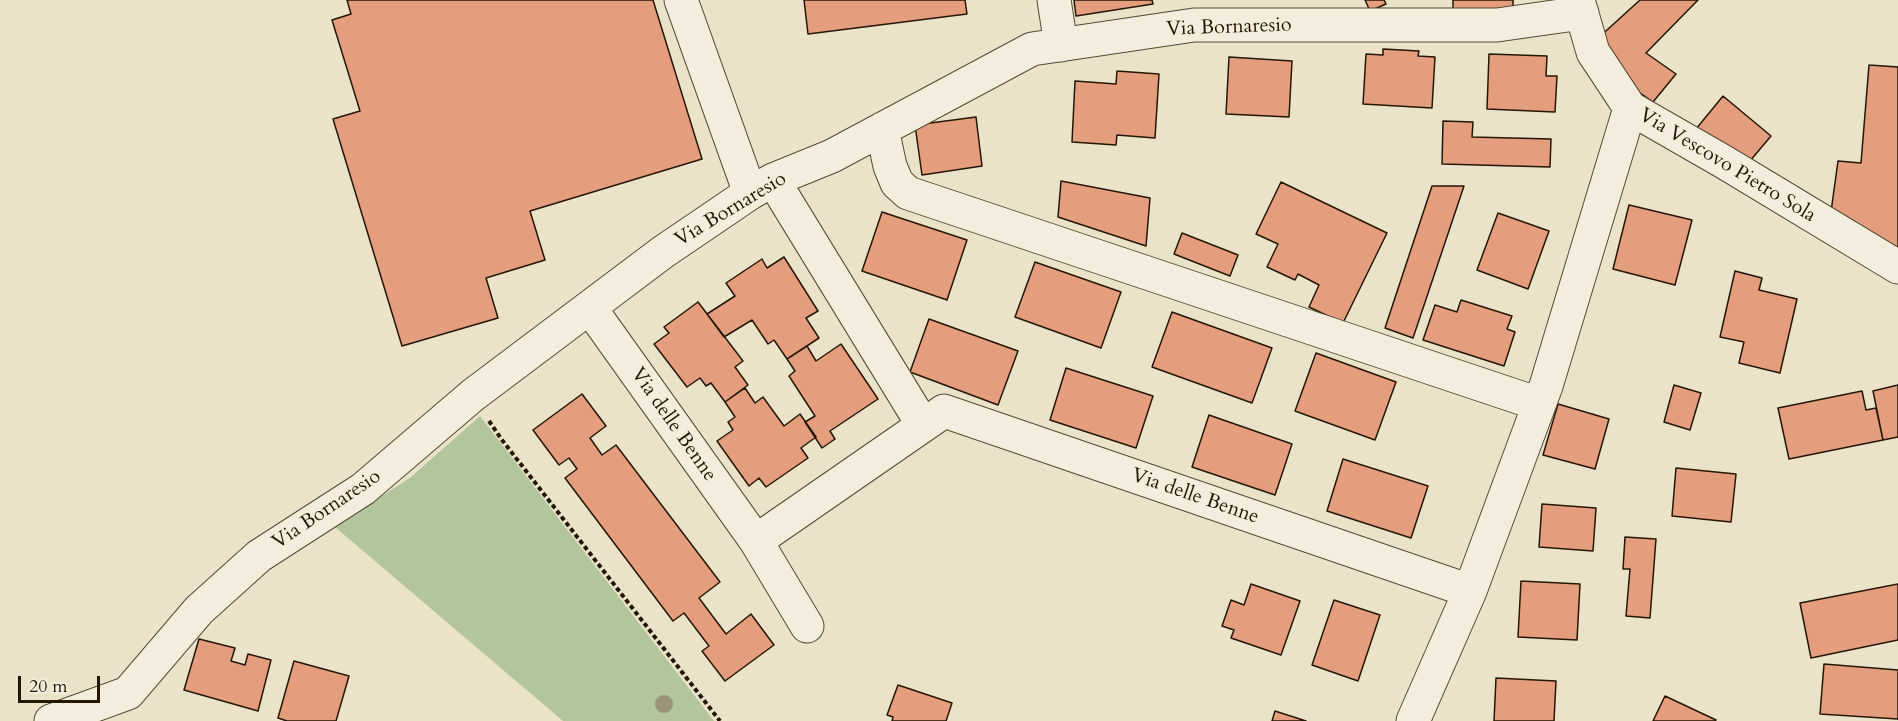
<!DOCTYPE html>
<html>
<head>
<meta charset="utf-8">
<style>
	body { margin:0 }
	#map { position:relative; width:1898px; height:721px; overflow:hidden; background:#ebe3c9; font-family:Cardo,serif }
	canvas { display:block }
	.scale { position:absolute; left:18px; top:676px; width:82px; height:27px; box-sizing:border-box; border:3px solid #241603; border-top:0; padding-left:8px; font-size:18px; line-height:21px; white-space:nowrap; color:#241603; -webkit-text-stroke:4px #f2eddc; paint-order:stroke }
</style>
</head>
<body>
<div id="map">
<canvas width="1898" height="721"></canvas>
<div class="scale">20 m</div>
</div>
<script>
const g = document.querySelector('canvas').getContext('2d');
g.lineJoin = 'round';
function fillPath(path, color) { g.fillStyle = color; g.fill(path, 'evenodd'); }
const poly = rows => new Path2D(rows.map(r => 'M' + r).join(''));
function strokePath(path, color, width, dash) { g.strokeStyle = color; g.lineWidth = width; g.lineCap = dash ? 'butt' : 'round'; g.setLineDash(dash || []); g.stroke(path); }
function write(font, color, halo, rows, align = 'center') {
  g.font = font + ' Cardo,serif'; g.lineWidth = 4.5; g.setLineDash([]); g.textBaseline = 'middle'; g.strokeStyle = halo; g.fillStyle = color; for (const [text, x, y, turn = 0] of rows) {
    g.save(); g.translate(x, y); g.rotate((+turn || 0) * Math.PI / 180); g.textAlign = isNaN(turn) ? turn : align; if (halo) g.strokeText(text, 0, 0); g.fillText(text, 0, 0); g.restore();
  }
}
fillPath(poly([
	[480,416,714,721,563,721,335,527,411,477]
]), '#b2c59b');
const building = poly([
	[347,0,653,0,702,159,530,211,545,260,486,278,498,318,402,346,333,119,360,111,332,20,351,14,347,0],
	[804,0,965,0,967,14,808,34,804,0],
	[1074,0,1152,0,1153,4,1076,16,1074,0],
	[1365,0,1384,0,1386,4,1370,11,1365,0],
	[1453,0,1513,0,1513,9,1453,10,1453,0],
	[1640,0,1698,0,1646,53,1676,74,1653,102,1617,77,1596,40,1640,0],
	[1383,49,1419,51,1418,56,1435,57,1432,108,1363,104,1366,54,1383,55,1383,49],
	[1489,54,1547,56,1546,76,1557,76,1555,112,1487,109,1489,54],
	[1229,57,1292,61,1289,117,1226,114,1229,57],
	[1869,65,1898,67,1898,257,1830,219,1838,161,1861,163,1869,65],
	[1117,71,1159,74,1155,138,1117,135,1116,145,1072,142,1075,81,1116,84,1117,71],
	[1723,96,1771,136,1744,168,1696,129,1723,96],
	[976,117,982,166,922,175,915,125,976,117],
	[1443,121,1473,122,1472,137,1551,139,1550,167,1442,164,1443,121],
	[1061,181,1150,198,1146,246,1058,217,1061,181],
	[1281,182,1387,233,1343,323,1309,307,1319,285,1298,274,1295,280,1267,267,1278,244,1256,234,1281,182],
	[1432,186,1464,186,1413,338,1385,328,1432,186],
	[1629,205,1692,220,1675,285,1613,269,1629,205],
	[882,212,967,240,947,300,862,271,882,212],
	[1498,213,1549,231,1528,289,1477,270,1498,213],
	[1182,233,1238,255,1230,276,1174,254,1182,233],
	[784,257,818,311,806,318,819,338,787,359,774,340,768,344,752,320,724,337,707,314,735,296,726,283,762,259,767,268,784,257],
	[1035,262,1121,292,1101,348,1015,317,1035,262],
	[1735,271,1762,278,1759,290,1797,299,1780,373,1739,363,1744,342,1720,337,1735,271],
	[1461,300,1512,316,1507,329,1515,332,1504,366,1423,340,1435,305,1457,312,1461,300],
	[698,302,743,361,735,367,748,385,725,402,711,383,706,386,700,378,687,387,654,344,669,333,664,327,698,302],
	[1172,312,1272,348,1252,403,1152,367,1172,312],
	[929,319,1018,351,998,405,910,372,929,319],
	[841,344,878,399,830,431,835,439,822,448,805,422,815,416,789,376,795,371,787,359,807,346,816,361,841,344],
	[1316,353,1396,382,1375,440,1295,411,1316,353],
	[1066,368,1153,396,1136,448,1050,420,1066,368],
	[1674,385,1701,393,1690,430,1664,422,1674,385],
	[1898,385,1898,437,1883,440,1873,391,1898,385],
	[745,388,755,403,763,397,784,426,800,414,816,437,801,448,808,458,766,487,759,478,749,486,717,441,733,430,728,422,735,417,725,402,745,388],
	[1862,391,1866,410,1876,408,1883,440,1789,459,1778,408,1862,391],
	[582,394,606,426,590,438,602,455,616,445,720,582,699,598,726,634,751,614,774,645,725,681,702,651,709,646,684,613,673,621,565,478,577,469,569,458,559,465,533,430,582,394],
	[1558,404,1609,419,1595,469,1543,455,1558,404],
	[1209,415,1292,444,1275,495,1192,467,1209,415],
	[1343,459,1428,486,1411,538,1327,511,1343,459],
	[1676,468,1736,474,1731,522,1672,516,1676,468],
	[1542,504,1596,508,1593,551,1539,547,1542,504],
	[1625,537,1656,539,1650,618,1626,616,1630,569,1623,569,1625,537],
	[1521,581,1580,584,1577,640,1518,637,1521,581],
	[1251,584,1300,601,1281,655,1231,638,1234,630,1222,626,1231,600,1244,605,1251,584],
	[1898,584,1898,640,1811,658,1800,603,1898,584],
	[1334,600,1380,615,1358,681,1312,665,1334,600],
	[199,639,235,648,231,661,245,665,248,654,271,660,258,711,184,690,199,639],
	[294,661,349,676,336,721,287,721,278,718,294,661],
	[1824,664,1898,670,1898,719,1820,714,1824,664],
	[1496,678,1556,681,1554,721,1494,721,1496,678],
	[898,685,952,703,946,721,892,721,893,717,887,715,898,685],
	[1665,696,1716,720,1715,721,1653,721,1665,696],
	[1275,711,1306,721,1272,721,1275,711]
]);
fillPath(building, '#e49e7d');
strokePath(building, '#241603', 1.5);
const minor = poly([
	[681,0,750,193],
	[1054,0,1061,45],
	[1578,0,1593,52,1630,108,1724,162,1898,267],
	[882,129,890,166,897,183,908,193,1539,404],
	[773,180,923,425],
	[590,308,756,541,944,411,1470,591],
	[756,541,807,626],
	[51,721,128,693,199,610,259,556,363,489,473,395,663,252,750,193,773,180,832,156,1032,49,1194,25,1497,25,1582,13],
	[1413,721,1470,591,1546,386,1630,108]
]);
strokePath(minor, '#564934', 35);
strokePath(poly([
	[489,421,502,440,720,721]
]), '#241603', 4, [4.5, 3]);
strokePath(minor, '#f2eddc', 33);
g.fillStyle = '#999479';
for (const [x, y] of [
	[664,704]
]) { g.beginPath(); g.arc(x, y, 9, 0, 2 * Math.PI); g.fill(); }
write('20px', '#241603', '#f2eddc', [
	["Via Bornaresio",1229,28,-2],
	["Via Vescovo Pietro Sola",1727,166,31],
	["Via Bornaresio",731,210,-31],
	["Via delle Benne",673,425,55],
	["Via delle Benne",1195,497,19],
	["Via Bornaresio",327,510,-34]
]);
</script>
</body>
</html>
